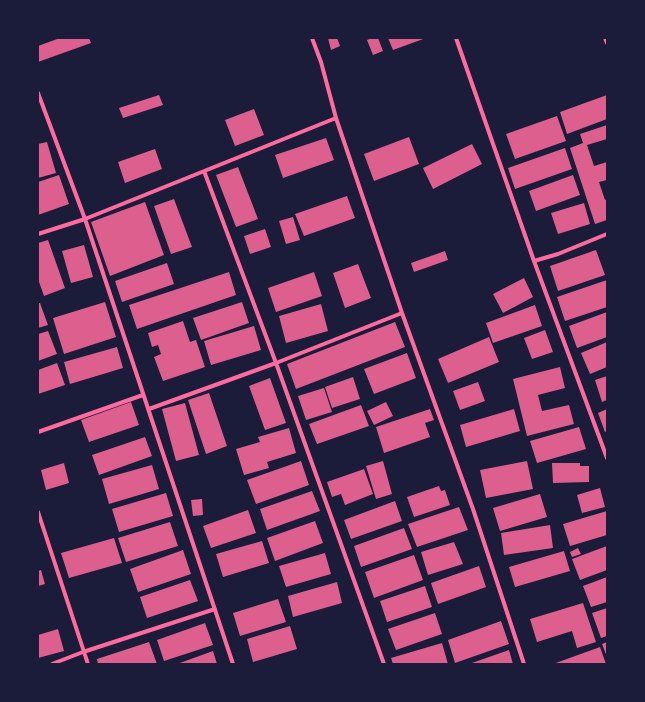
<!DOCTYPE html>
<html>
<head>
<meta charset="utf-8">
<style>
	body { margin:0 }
	#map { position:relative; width:645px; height:702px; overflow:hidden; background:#1b1b3a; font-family:Inter,sans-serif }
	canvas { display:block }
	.frame { position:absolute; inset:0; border:39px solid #1b1b3a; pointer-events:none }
</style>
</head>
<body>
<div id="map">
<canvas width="645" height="702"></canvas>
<div class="frame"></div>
</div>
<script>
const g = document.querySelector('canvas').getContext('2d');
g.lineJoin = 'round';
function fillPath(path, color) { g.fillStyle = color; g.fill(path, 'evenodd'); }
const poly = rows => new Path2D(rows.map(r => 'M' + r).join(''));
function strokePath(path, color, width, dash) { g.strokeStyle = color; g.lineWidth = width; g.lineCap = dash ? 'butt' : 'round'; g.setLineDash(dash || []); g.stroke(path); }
fillPath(poly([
	[60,38,89,38,91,43,38,62,38,46],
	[328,38,337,38,340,46,331,50],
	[372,38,378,38,383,51,373,55,367,40],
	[388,38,426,38,393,50],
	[159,95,163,105,123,118,119,108],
	[607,95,607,119,567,134,560,112],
	[254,109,264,135,235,146,225,120],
	[557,116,566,141,515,159,506,134],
	[607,125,607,139,587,145,594,166,607,162,607,180,599,182,605,200,607,199,607,220,595,224,570,148,583,143,580,134],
	[409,137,419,164,374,181,364,154],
	[326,138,334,160,283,178,275,155],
	[47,142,56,173,38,178,38,144],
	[472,144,482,164,433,189,423,168],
	[565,148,572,169,515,189,508,168],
	[155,149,162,169,125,183,118,162],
	[238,167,258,219,236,227,216,175],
	[59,175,69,204,38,215,38,182],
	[573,175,580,195,536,211,529,191],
	[347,196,355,218,304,236,295,214],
	[174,199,192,247,171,254,154,206],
	[145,202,164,255,110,276,91,222],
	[584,203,590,224,558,234,551,213],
	[293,217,300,240,286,244,279,221],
	[265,229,271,247,250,254,244,236],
	[48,240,65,288,44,296,38,279,38,243],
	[84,245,93,277,71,283,62,251],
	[596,250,605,275,558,291,550,266],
	[445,251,448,260,414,272,411,263],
	[167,263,174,284,122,302,115,281],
	[358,264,371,298,345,308,333,273],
	[229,272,236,295,137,329,129,305],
	[314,272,322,296,276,312,268,288],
	[524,278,533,297,503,313,493,294],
	[607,280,607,307,565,321,557,297],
	[105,302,116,337,64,354,53,318],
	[242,302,249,323,201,340,193,318],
	[38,303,40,303,48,325,38,328],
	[321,304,328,331,286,343,279,316],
	[535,305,542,326,493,343,486,323],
	[607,312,607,337,577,348,569,326],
	[183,321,190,342,196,340,205,367,163,381,154,357,161,354,158,345,152,347,148,333],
	[395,322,405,347,296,389,287,364],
	[254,326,261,350,211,365,204,341],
	[545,330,553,352,532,359,524,338],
	[48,331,57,354,38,361,38,334],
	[489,337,499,362,448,383,438,359],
	[607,342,607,367,590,374,581,353],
	[117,347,123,368,70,384,64,362],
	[407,353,416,378,374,394,364,369],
	[57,363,65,385,38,394,38,370],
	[560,367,565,388,538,395,542,411,569,405,574,424,527,436,513,379],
	[607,376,607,400,602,402,595,380],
	[353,377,360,399,332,408,325,387],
	[270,378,286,423,265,430,249,386],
	[478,382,485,401,460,410,453,391],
	[324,388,332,412,306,420,298,396],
	[209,393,227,446,206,454,188,400],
	[131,402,139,425,89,442,81,420],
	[386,402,393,416,374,425,367,411],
	[185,403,199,455,176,461,162,409],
	[361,405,369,426,317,444,309,424],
	[430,409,434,420,425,423,430,437,384,453,376,427],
	[514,409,520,431,466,447,460,425],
	[607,409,607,431,605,432,598,413],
	[579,427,586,449,537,463,530,441],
	[289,428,296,453,267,462,269,468,244,475,236,449,260,442,258,437],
	[145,437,152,456,99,475,92,455],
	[301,461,309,485,256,504,247,480],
	[383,461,392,494,376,499,366,466],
	[527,461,533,489,486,498,480,470],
	[64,463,69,483,46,490,41,470],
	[552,463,580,463,580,466,589,466,589,482,553,483],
	[152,465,159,489,109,504,102,479],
	[364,469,373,494,345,505,341,494,332,497,327,482],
	[439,486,441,491,445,490,450,505,414,517,407,497],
	[600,488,605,507,582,513,577,495],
	[312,491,320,511,267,530,260,509],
	[166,493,173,516,119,532,112,509],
	[540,494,547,517,500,531,493,508],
	[202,499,203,515,193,516,191,500],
	[395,501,402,521,351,539,344,520],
	[459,507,468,530,417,547,408,524],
	[248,510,256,533,211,548,203,526],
	[607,511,607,535,570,546,563,524],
	[315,521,323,543,275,561,267,538],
	[170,522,178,546,126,562,118,538],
	[550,525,553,548,504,555,501,533],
	[404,528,412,549,361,567,354,546],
	[114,538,122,563,69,578,61,553],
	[262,541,269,563,223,577,216,554],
	[454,542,463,564,428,575,421,552],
	[607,546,607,570,580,580,572,559],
	[578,548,581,554,572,557,570,552],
	[183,550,191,574,138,592,130,569],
	[564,551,570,571,515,587,509,567],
	[325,553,331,574,286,587,279,566],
	[414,555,423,580,374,598,365,572],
	[479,566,486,587,438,604,431,583],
	[41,570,45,584,38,586,38,571],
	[607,577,607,602,591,607,583,586],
	[190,580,198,601,147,618,140,597],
	[337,582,342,603,293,617,288,596],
	[425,586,432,607,387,622,380,601],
	[278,599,286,622,240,636,233,613],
	[583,603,596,642,577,648,572,631,537,642,530,619],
	[607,608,607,636,601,638,592,613],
	[435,613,442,634,396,650,388,629],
	[501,621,509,644,455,663,448,640],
	[205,623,213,645,164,661,157,640],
	[290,626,297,649,253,662,247,639],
	[58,629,64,651,38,658,38,635],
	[149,642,157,664,98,664,97,659],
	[607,642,607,657,602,644],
	[442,643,448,664,393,664,391,658],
	[600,647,606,664,553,664],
	[509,650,513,664,469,664],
	[213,651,217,664,177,664]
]), '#dd5f8e');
strokePath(poly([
	[312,38,321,62,336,118,402,313,473,509,524,664],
	[456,38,534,261,607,458],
	[605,38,607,43],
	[38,93,85,219,233,664],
	[204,171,276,363,384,664],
	[38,234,85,219,336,118],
	[534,261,558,254,607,234],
	[149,409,276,363,402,313],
	[38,432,143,395],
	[38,512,88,664],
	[52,664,83,652,215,609]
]), '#ff6b9d', 4);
</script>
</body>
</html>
